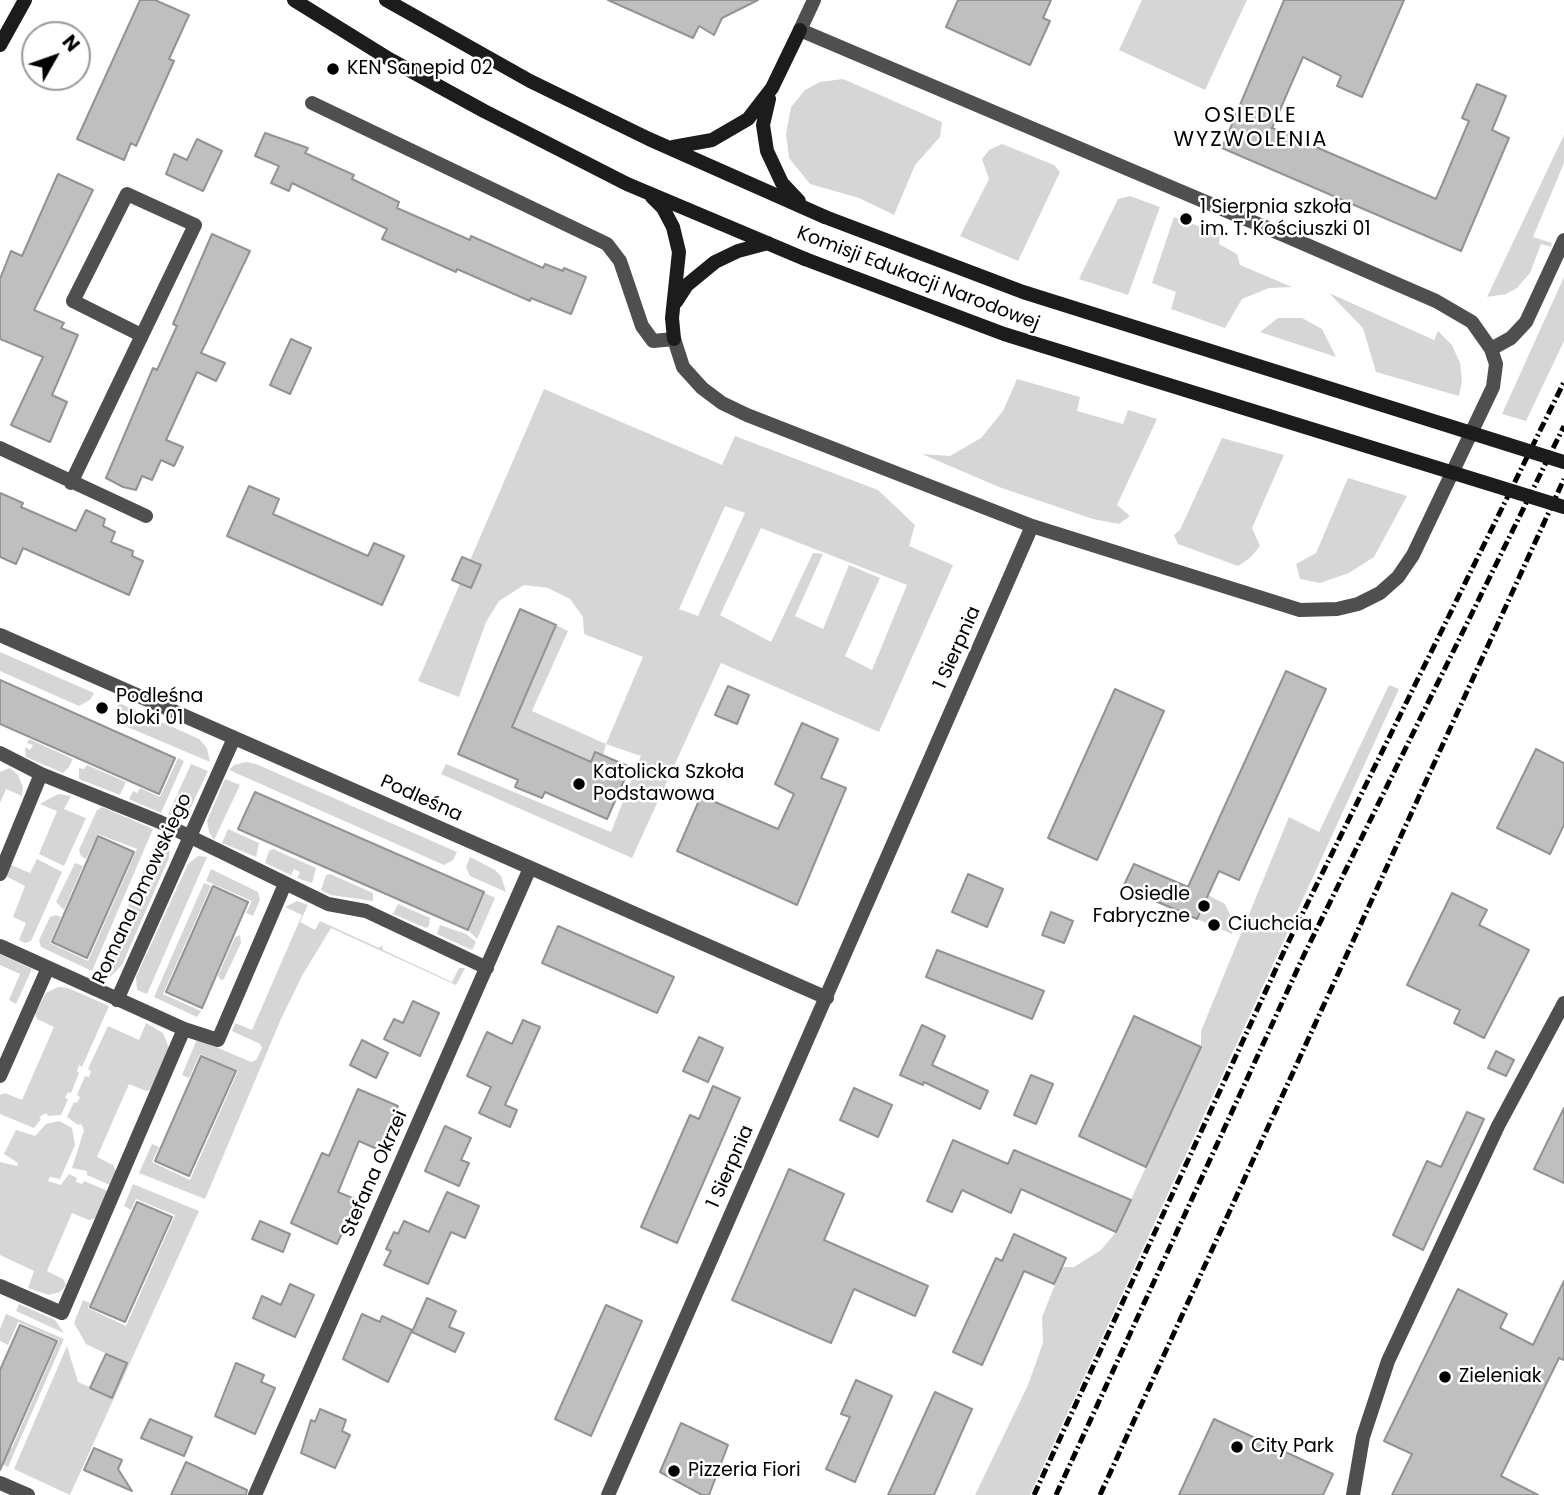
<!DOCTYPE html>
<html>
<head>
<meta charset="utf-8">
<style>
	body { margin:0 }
	#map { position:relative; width:1564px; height:1495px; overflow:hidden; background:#fff; font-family:Poppins,sans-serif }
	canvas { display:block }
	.north { position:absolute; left:21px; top:21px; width:70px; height:70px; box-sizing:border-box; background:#fff; border:2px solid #999; border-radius:50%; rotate:50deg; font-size:19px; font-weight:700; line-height:28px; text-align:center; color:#000 }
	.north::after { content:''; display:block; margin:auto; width:24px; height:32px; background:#000; clip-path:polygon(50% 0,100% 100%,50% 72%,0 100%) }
</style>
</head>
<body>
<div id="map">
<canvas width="1564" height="1495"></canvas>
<div class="north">N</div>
</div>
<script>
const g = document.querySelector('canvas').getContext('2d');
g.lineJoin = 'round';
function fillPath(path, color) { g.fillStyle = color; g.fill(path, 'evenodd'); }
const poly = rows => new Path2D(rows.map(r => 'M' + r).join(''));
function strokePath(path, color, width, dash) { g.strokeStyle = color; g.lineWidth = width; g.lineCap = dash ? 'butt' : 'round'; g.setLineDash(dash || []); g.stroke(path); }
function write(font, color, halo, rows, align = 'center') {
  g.font = font + ' Poppins,sans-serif'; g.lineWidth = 5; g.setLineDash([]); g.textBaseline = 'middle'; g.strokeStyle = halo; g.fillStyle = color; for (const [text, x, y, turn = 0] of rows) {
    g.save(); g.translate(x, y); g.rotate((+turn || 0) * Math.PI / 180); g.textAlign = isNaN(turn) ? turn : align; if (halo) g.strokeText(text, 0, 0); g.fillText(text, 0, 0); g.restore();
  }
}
fillPath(poly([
	[1142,0,1247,0,1205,90,1119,50],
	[843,79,942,122,940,137,915,165,894,215,859,198,810,184,789,158,786,134,791,107,805,90,820,82],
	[1564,135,1564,163,1533,237,1552,243,1551,247,1541,244,1530,273,1517,288,1506,294,1487,297],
	[1002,144,1054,165,1060,172,1018,261,960,236,989,179,982,159,989,150],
	[1130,196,1160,207,1128,295,1079,279,1118,199],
	[1174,217,1220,234,1219,244,1237,254,1240,265,1292,287,1269,288,1242,299,1225,328,1171,309,1176,292,1152,283],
	[1564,277,1564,341,1526,421,1502,414],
	[1329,293,1434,340,1438,331,1452,345,1460,363,1462,381,1459,396,1376,372,1363,328],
	[1278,318,1302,318,1322,329,1336,357,1260,332],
	[1017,379,1080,397,1077,411,1123,424,1128,410,1157,419,1117,505,1130,516,1119,524,1093,519,999,487,922,454,950,456,981,438,1003,411],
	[544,389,722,465,735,436,878,490,915,525,909,546,953,565,879,732,721,663,632,858,441,774,446,764,611,832,641,756,606,744,603,755,595,752,591,762,512,727,556,625,568,631,532,711,606,744,643,657,584,634,583,617,570,599,548,588,524,585,499,601,486,622,459,697,418,681],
	[725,506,745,513,698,616,679,609],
	[761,528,907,585,872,670,845,656,880,578,849,565,823,629,795,616,823,554,813,553,771,642,720,615],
	[1222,438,1284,455,1252,528,1260,546,1250,558,1238,566,1178,544,1174,535,1180,530],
	[1348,478,1407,496,1374,557,1349,573,1320,583,1300,579,1296,564,1316,553],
	[0,652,94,693,90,700,79,706,0,671],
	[1389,685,1399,689,1030,1495,975,1495,1028,1385,1043,1343,1042,1317,1062,1267,1074,1267,1101,1250,1116,1232,1169,1117,1201,1048,1201,1031,1289,817,1319,832],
	[119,703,199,739,207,748,210,762,118,723,115,712],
	[29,739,73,759,69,767,63,773,26,757,25,747,30,750,33,745,27,743],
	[178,758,184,761,161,813,129,799,133,791,137,793,140,788,160,797],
	[246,762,256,764,457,852,453,860,444,865,229,770,234,765],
	[191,764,208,771,189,811,179,816,168,815],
	[87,765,126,782,120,795,79,779,79,768,84,769],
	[10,768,18,775,23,787,22,796,6,789,0,803,0,772],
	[225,779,240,785,214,840,209,832,207,821],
	[58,794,71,796,64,809,86,818,64,866,39,854,57,811,40,804],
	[102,807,153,829,92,971,41,947,39,940,50,917,56,915,61,917,50,943,88,961,137,849,98,834,86,859,81,856,79,850,97,810],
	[228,829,259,843,256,857,222,843],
	[160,832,170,847,169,858,122,965,109,978,99,973],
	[273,849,316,868,312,883,297,878,300,872,294,869,291,875,265,863,269,851],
	[198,856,207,857,147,994,137,990,136,977,188,864],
	[470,857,495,870,501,876,506,892,470,876,466,867],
	[37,859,62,872,31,941,25,943,19,940,26,923,13,917,25,886,6,876,11,865,30,873],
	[75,863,83,866,64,910,56,902],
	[211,869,258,892,260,900,253,916,246,913,252,901,206,881],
	[330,874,373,893,373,901,331,895,321,890,326,875],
	[204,883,211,886,163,994,201,1011,197,1017,154,997],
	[485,893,495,898,477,939,469,931],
	[1208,895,1225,904,1232,919,1232,934,1197,919],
	[297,901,308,905,300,922,315,930,320,921,379,948,382,945,383,950,452,982,459,968,465,968,456,985,331,928,303,974,281,1019,205,1199,139,1173,152,1144,159,1147,152,1162,190,1180,238,1071,200,1054,189,1078,182,1075,197,1039,251,1062,256,1060,262,1048,260,1044,232,1031,235,1023,252,1030,302,915,285,907],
	[398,904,430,918,429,926,426,928,393,914],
	[440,925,466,934,476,942,472,950,437,934],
	[240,935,241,943,224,979,221,980,218,976,235,937],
	[0,954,32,969,16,1004,9,1000,20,974,0,965],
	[58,987,68,988,109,1006,82,1067,79,1065,77,1071,79,1073,71,1093,68,1092,65,1098,68,1099,61,1115,48,1116,46,1113,39,1117,41,1119,34,1128,0,1114,0,1095,5,1093,22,1100,54,1027,37,1019,35,1013,46,993],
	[146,1023,163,1033,169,1048,153,1089,146,1091,129,1084,97,1157,113,1165,116,1171,110,1185,87,1175,87,1171,72,1168,84,1130,81,1124,78,1125,67,1117,74,1102,77,1103,80,1097,77,1095,85,1076,89,1077,91,1071,88,1069,108,1026,139,1040],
	[59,1121,72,1128,75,1145,60,1179,50,1177,48,1181,61,1185,69,1174,77,1178,76,1182,82,1184,84,1181,108,1191,96,1218,89,1220,72,1213,47,1271,63,1279,66,1285,60,1292,49,1295,28,1288,34,1271,0,1255,0,1162,17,1166,18,1163,4,1154,16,1130,35,1136,46,1124],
	[133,1184,199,1211,70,1495,14,1469,67,1346,78,1382,111,1397,127,1364,86,1344,74,1323,83,1300,90,1303,88,1308,126,1326,175,1215,136,1199,131,1210,124,1206],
	[19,1304,55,1320,64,1333,16,1311],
	[6,1314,64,1339,8,1467,0,1463,0,1443,12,1448,59,1340,18,1322,8,1345,0,1341,0,1329]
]), '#d6d6d6');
const building = poly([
	[140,0,155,0,189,15,169,59,174,61,136,146,131,143,124,160,77,139,140,0],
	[608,0,758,0,722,18,714,35,699,26,693,38,608,0],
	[958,0,1051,0,1043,18,1050,21,1030,65,946,27,958,0],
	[1284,0,1404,0,1362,97,1337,86,1341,76,1303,57,1272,128,1436,199,1469,121,1462,118,1477,84,1506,96,1492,130,1509,138,1461,251,1222,148,1284,0],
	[265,133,308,148,305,153,354,175,352,179,399,202,397,208,470,240,471,236,543,268,545,264,563,271,564,268,586,277,571,314,531,298,530,301,457,269,456,272,382,239,387,229,292,183,289,191,271,183,279,166,255,156,265,133],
	[197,139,222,151,203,191,166,174,174,154,187,160,197,139],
	[58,174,93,190,34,310,64,323,61,328,78,335,52,395,67,402,50,442,11,425,43,357,0,339,0,279,11,251,22,256,58,174],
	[212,234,250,251,201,353,225,363,216,381,197,372,166,440,183,447,174,466,161,460,152,480,142,476,136,490,123,487,106,478,153,368,157,370,177,326,173,324,212,234],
	[291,339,311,348,290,394,270,385,291,339],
	[249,486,279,499,273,514,368,556,374,543,404,556,382,605,227,536,249,486],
	[0,493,23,503,21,507,76,531,86,510,105,519,103,526,115,532,111,542,133,551,132,556,143,561,129,595,23,548,16,564,0,557,0,493],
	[462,557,481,565,471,588,452,580,462,557],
	[520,609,556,625,512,727,591,762,595,752,630,767,607,819,545,792,542,798,515,787,518,780,458,754,520,609],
	[1286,671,1326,689,1239,880,1219,871,1197,919,1123,887,1134,864,1188,887,1286,671],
	[0,680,175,758,159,794,0,724,0,680],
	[728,686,749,695,737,724,715,715,728,686],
	[1115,689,1164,711,1097,860,1048,838,1115,689],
	[802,723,838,739,821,778,846,788,797,905,677,851,701,796,778,829,794,794,775,784,802,723],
	[1536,749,1564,763,1564,825,1550,854,1497,828,1536,749],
	[255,792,484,892,468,930,238,829,255,792],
	[98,836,134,852,87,958,52,942,98,836],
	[968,874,1003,889,987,927,952,912,968,874],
	[213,886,248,902,202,1008,166,992,213,886],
	[1452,893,1487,910,1479,925,1529,950,1484,1038,1454,1023,1460,1010,1407,985,1452,893],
	[1051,912,1073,921,1064,943,1042,935,1051,912],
	[558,926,674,977,657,1013,542,963,558,926],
	[937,950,1044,991,1032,1019,926,977,937,950],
	[413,1001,439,1013,420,1056,384,1039,394,1019,403,1023,413,1001],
	[1134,1016,1201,1047,1146,1167,1079,1136,1134,1016],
	[523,1020,540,1027,505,1105,517,1110,510,1127,479,1113,491,1087,467,1076,487,1032,512,1044,523,1020],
	[922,1025,945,1036,932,1065,988,1091,980,1109,924,1082,923,1085,900,1075,922,1025],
	[699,1037,723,1048,708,1082,683,1071,699,1037],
	[362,1040,388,1053,376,1078,350,1065,362,1040],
	[1496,1051,1514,1060,1506,1076,1488,1068,1496,1051],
	[201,1056,236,1071,189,1176,155,1161,201,1056],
	[1031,1075,1053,1084,1036,1124,1014,1115,1031,1075],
	[713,1086,740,1098,677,1243,641,1227,690,1115,699,1119,713,1086],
	[854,1088,892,1105,878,1137,840,1120,854,1088],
	[358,1089,398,1106,393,1116,397,1118,387,1141,383,1139,379,1150,359,1141,338,1192,357,1200,351,1211,356,1213,346,1235,342,1233,337,1244,291,1223,322,1153,329,1156,358,1089],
	[1564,1108,1564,1183,1534,1169,1564,1108],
	[1467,1112,1484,1119,1423,1250,1393,1235,1427,1161,1441,1167,1467,1112],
	[445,1126,471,1138,461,1160,469,1163,459,1186,425,1171,445,1126],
	[953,1140,1008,1164,1014,1150,1131,1200,1116,1232,1021,1189,1011,1213,962,1190,952,1212,927,1201,953,1140],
	[789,1169,844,1194,824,1240,928,1286,915,1316,854,1289,831,1343,732,1300,789,1169],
	[447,1192,479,1206,465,1238,451,1232,428,1284,384,1265,391,1251,386,1249,394,1232,398,1234,404,1221,429,1232,447,1192],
	[137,1202,172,1217,125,1322,90,1307,137,1202],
	[260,1221,290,1234,283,1252,252,1239,260,1221],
	[1014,1234,1066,1258,1054,1284,1024,1271,982,1365,953,1352,996,1258,1002,1261,1014,1234],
	[1564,1281,1564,1360,1559,1358,1501,1476,1538,1495,1392,1495,1412,1454,1384,1441,1458,1289,1507,1314,1500,1328,1533,1345,1564,1281],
	[290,1284,314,1295,295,1337,253,1318,262,1296,281,1305,290,1284],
	[427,1298,456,1311,449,1327,464,1333,455,1352,412,1332,427,1298],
	[606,1305,642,1321,591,1436,555,1419,606,1305],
	[362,1314,380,1322,382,1316,412,1330,388,1382,343,1359,362,1314],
	[20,1325,57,1341,0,1470,0,1370,20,1325],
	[106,1354,127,1363,112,1398,90,1388,106,1354],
	[236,1363,264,1375,261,1382,275,1388,255,1434,215,1416,236,1363],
	[856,1380,892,1396,855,1482,826,1469,850,1417,841,1414,856,1380],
	[935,1392,972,1409,934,1495,888,1495,935,1392],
	[320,1409,346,1420,342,1431,350,1435,335,1468,301,1453,311,1420,315,1422,320,1409],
	[150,1419,192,1437,184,1456,141,1438,150,1419],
	[1214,1419,1333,1474,1323,1495,1179,1495,1214,1419],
	[681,1423,728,1445,709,1495,702,1495,660,1472,681,1423],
	[94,1448,122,1460,118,1469,132,1491,84,1470,94,1448],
	[186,1462,247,1490,246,1495,171,1495,186,1462]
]);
fillPath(building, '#bfbfbf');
strokePath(building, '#939393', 2);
strokePath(poly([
	[312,103,607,244,620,261,642,326,653,341,674,339,683,367,702,388,722,403,747,415,1032,526,1300,610,1337,609,1358,604,1380,593,1398,577,1413,555,1493,387,1496,364,1491,349,1472,322,1436,301,1286,236,800,30,814,0],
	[1491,349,1511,338,1526,322,1564,240],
	[0,448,146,516],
	[71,483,195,225,127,194,73,301,141,335],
	[0,635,827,998],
	[0,753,41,774,160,822,328,904,366,911,487,968],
	[0,874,41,774],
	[0,946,184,1029,218,1040,285,884],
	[117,1000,234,738],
	[0,1076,47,970],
	[0,1286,62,1313,184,1029],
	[0,1483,28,1495],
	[255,1495,530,868],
	[608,1495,1032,526],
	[1353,1495,1363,1437,1388,1361,1498,1126,1564,1003]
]), '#4f4f4f', 14);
strokePath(poly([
	[294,0,389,59,484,111,627,184,805,259],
	[386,0,530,81,649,139,825,217],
	[0,45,25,0],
	[769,99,763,125,767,151,782,183,799,201],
	[673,147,712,140,748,119,772,88,800,30],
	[652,197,663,208,673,227,679,252,672,318,674,339],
	[676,302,687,285,715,262,738,251,768,243]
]), '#1c1c1c', 14);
strokePath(poly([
	[1034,1495,1286,947,1564,382],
	[1056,1495,1303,957,1564,426],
	[1100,1495,1564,479]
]), '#000', 5, [10, 3.5, 2, 3.5]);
strokePath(poly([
	[825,217,1023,292,1564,462],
	[805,259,1004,334,1564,507]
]), '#1c1c1c', 14);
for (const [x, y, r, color] of [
	[333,69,7,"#000"],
	[1186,219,7,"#000"],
	[102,708,7,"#000"],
	[579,784,7,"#000"],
	[1204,906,7,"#000"],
	[1214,925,7,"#000"],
	[1445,1377,7,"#000"],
	[1237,1447,7,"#000"],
	[674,1471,7,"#000"]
]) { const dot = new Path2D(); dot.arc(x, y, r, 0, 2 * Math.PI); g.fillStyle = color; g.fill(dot); strokePath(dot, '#fff', 2.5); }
write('19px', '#000', '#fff', [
	["KEN Sanepid 02",347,69],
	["1 Sierpnia szkoła",1200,208],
	["im. T. Kościuszki 01",1200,230],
	["Podleśna",116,697],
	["bloki 01",116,719],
	["Katolicka Szkoła",593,773],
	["Podstawowa",593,795],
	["Osiedle",1190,895,"right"],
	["Fabryczne",1190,917,"right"],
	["Ciuchcia",1228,925],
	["Zieleniak",1459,1377],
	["City Park",1251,1447],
	["Pizzeria Fiori",688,1471]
], 'left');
write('19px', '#000', '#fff', [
	["Komisji Edukacji Narodowej",918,279,21],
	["1 Sierpnia",958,648,-66],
	["Podleśna",421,799,24],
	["Romana Dmowskiego",143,889,-65],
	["1 Sierpnia",731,1167,-66],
	["Stefana Okrzei",375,1174,-66]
]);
g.letterSpacing = '2px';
write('21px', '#000', '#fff', [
	["OSIEDLE",1251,117],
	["WYZWOLENIA",1251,141]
]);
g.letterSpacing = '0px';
</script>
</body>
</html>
